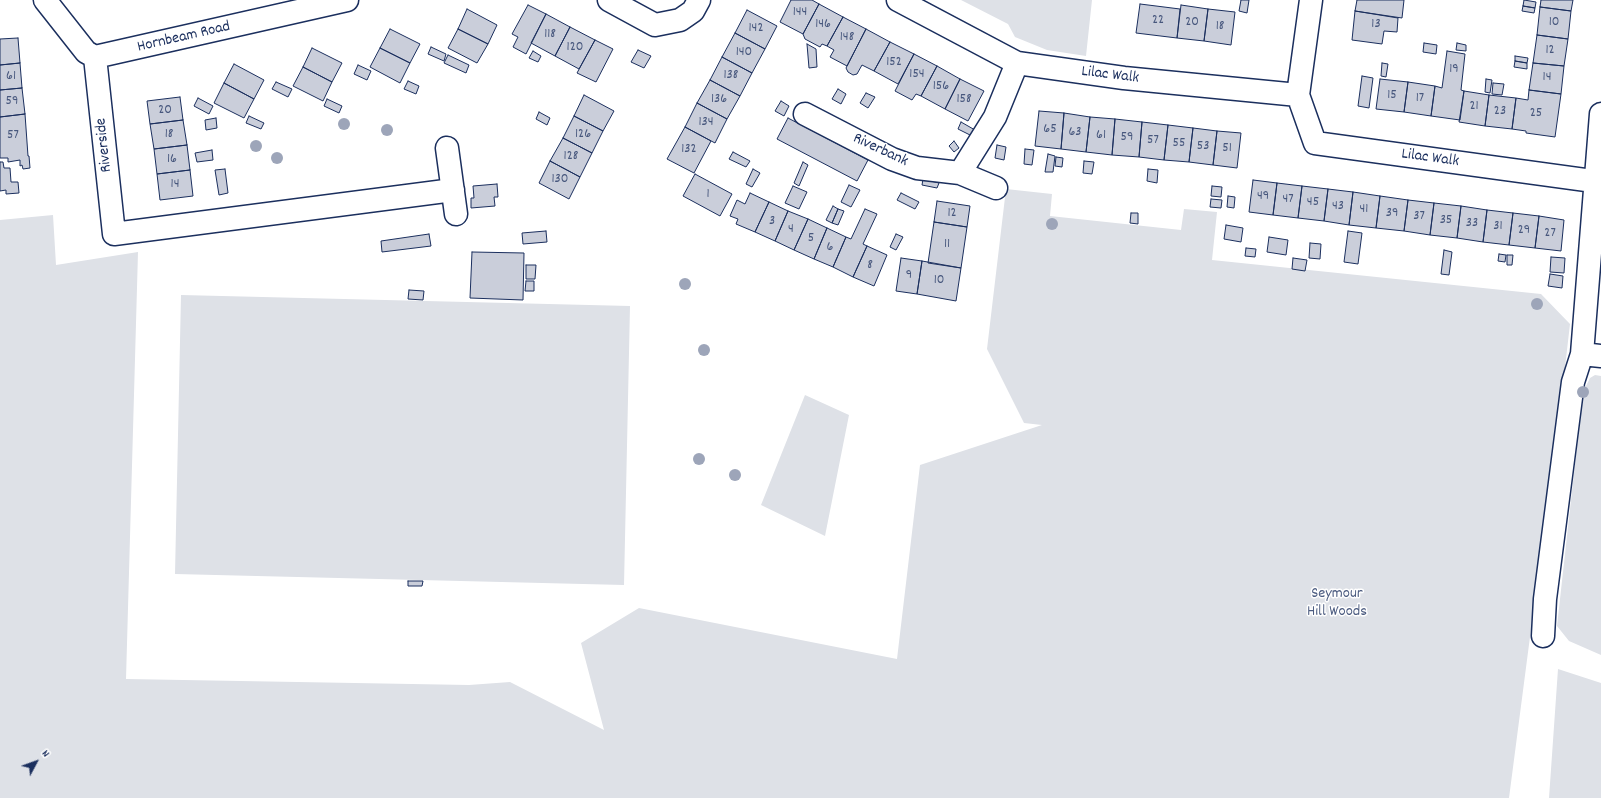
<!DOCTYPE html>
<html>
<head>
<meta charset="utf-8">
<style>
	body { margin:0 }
	#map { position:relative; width:1601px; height:798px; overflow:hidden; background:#fff; font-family:Dekko,sans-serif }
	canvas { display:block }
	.north { position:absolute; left:16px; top:742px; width:40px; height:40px; -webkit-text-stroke:3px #fff; paint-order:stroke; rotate:49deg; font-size:11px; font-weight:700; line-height:16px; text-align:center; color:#1b2f5e }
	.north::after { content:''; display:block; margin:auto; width:14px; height:18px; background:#1b2f5e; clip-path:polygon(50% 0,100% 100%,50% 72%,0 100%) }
</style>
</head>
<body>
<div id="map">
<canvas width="1601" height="798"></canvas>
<div class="north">N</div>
</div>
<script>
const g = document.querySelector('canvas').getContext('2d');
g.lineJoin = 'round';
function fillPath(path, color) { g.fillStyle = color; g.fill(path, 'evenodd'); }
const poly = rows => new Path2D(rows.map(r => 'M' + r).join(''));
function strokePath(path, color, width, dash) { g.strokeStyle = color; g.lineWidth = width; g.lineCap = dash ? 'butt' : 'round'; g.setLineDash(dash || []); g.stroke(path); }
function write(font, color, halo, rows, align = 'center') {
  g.font = font + ' Dekko,sans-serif'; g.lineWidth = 3; g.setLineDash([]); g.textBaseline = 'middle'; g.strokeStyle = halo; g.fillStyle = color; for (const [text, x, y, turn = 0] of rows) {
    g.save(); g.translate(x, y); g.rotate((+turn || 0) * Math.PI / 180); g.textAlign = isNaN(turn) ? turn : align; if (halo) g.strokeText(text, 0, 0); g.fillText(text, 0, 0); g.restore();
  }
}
fillPath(poly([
	[961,0,1092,0,1086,56,1047,50,1015,37,1008,24],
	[1006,189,1052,194,1050,216,1181,230,1184,209,1217,212,1212,260,1541,294,1570,324,1564,376,1509,798,0,798,0,220,53,215,56,265,138,252,126,679,469,685,510,682,604,730,581,643,639,608,897,659,920,465,1042,425,1024,423,987,349],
	[181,295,630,306,624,585,175,574],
	[1595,375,1601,376,1601,655,1569,641,1557,626,1583,392,1590,378],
	[805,395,849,415,825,536,761,505],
	[1558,669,1601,683,1601,798,1549,798]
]), '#dee1e7');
const building = poly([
	[791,0,812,0,819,4,803,34,780,22,791,0],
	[1241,0,1249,0,1247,13,1239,11,1241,0],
	[1357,0,1404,0,1402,18,1355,11,1357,0],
	[1524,0,1536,2,1535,8,1523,6,1524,0],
	[1541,0,1573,0,1571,11,1540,7,1541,0],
	[819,4,843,17,827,46,822,44,820,47,805,39,803,34,819,4],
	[1140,4,1180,9,1177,38,1136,33,1140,4],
	[528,5,546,14,526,54,513,47,518,37,512,34,528,5],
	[1181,5,1208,9,1204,41,1177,38,1181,5],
	[1523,6,1535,8,1534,13,1522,11,1523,6],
	[1540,7,1571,11,1568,39,1537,35,1540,7],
	[467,9,497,25,488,44,458,29,467,9],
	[1208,9,1235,12,1231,45,1204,41,1208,9],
	[747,10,777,26,765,49,735,33,747,10],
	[1355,11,1398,18,1397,32,1384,31,1382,44,1352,40,1355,11],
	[546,14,570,27,555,56,531,43,546,14],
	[843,17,866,29,847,66,830,57,834,50,827,46,843,17],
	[570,27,595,40,579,69,555,56,570,27],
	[390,29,420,44,410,63,380,48,390,29],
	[458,29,488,44,477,63,448,48,458,29],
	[866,29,890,42,874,71,862,65,857,74,853,75,848,72,846,68,866,29],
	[735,33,765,49,752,73,722,57,735,33],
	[1537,35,1568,39,1564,66,1533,63,1537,35],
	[18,38,20,63,0,65,0,39,18,38],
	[595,40,613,49,596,82,577,73,595,40],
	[890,42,914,54,898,84,874,71,890,42],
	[1424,43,1437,45,1436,54,1423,52,1424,43],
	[1457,43,1466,45,1466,51,1456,50,1457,43],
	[807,44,816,49,817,67,809,68,807,44],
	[431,47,446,54,444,61,428,54,431,47],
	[312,48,342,63,332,82,303,67,312,48],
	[380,48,410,63,400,83,370,67,380,48],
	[638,50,651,56,644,68,631,62,638,50],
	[533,51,541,56,538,62,529,58,533,51],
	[1447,51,1465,54,1461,90,1464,91,1460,120,1431,116,1435,86,1442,88,1447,51],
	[914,54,937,66,921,96,916,94,912,100,895,91,914,54],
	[448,55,469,65,466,73,444,63,448,55],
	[1515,56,1528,58,1527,63,1515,61,1515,56],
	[722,57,752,73,740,96,710,80,722,57],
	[1515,61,1527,63,1527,69,1514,67,1515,61],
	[20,63,22,88,0,90,0,65,20,63],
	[1382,63,1388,64,1386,77,1381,76,1382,63],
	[1533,63,1564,66,1561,94,1529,90,1533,63],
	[234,64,264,80,254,99,224,83,234,64],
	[358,65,371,71,367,80,354,74,358,65],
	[937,66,960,79,945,109,921,96,937,66],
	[303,67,332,82,323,101,293,86,303,67],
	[1362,76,1373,78,1369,108,1358,106,1362,76],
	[960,79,984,91,968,121,945,109,960,79],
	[1380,79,1408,82,1404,112,1376,109,1380,79],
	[1486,79,1492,80,1490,93,1485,92,1486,79],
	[710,80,740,96,727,119,697,103,710,80],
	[408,81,419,86,416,94,404,89,408,81],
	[276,82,292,89,288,97,272,89,276,82],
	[1408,82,1435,86,1431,116,1404,112,1408,82],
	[224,83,254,99,244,118,214,103,224,83],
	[1493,83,1504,84,1502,95,1492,94,1493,83],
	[22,88,25,114,0,117,0,90,22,88],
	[838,89,846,94,841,104,832,99,838,89],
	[1529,90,1561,94,1555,137,1526,133,1526,131,1512,129,1516,98,1528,100,1529,90],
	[1464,91,1489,95,1485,126,1459,122,1464,91],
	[866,93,875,97,868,108,860,103,866,93],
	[584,95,614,111,603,131,574,116,584,95],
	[1489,95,1516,98,1512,129,1485,126,1489,95],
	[180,97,183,120,150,124,147,101,180,97],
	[198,98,213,106,209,114,194,106,198,98],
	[327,99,342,106,339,113,324,106,327,99],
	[781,101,789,106,784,116,775,111,781,101],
	[697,103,727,119,715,143,685,127,697,103],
	[1039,111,1064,113,1061,149,1035,146,1039,111],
	[539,112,550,118,547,125,536,119,539,112],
	[1064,113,1090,117,1086,152,1061,149,1064,113],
	[25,114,28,156,29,156,30,168,23,169,22,165,20,166,20,160,8,162,8,158,0,158,0,117,25,114],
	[249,116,264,123,261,129,246,123,249,116],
	[574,116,603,131,592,153,563,138,574,116],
	[1090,117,1115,119,1112,155,1086,152,1090,117],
	[216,118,217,128,206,130,205,120,216,118],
	[788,118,868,160,857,181,777,139,788,118],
	[1115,119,1142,122,1139,157,1112,155,1115,119],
	[183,120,187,145,154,149,150,124,183,120],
	[961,122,975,130,972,136,958,129,961,122],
	[1142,122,1168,125,1164,160,1139,157,1142,122],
	[1168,125,1193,128,1189,162,1164,160,1168,125],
	[685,127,711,141,694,173,667,159,685,127],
	[1193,128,1217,131,1213,165,1189,162,1193,128],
	[1217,131,1241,133,1237,168,1213,165,1217,131],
	[563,138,592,153,580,177,550,161,563,138],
	[954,141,959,148,954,152,949,146,954,141],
	[187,145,190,170,157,174,154,149,187,145],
	[997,145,1006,147,1004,160,995,158,997,145],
	[1025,149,1034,150,1032,165,1024,164,1025,149],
	[212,150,213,160,197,162,195,153,212,150],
	[733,152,750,161,746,167,729,159,733,152],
	[1048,154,1055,156,1053,172,1045,172,1048,154],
	[1056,157,1063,158,1062,167,1055,166,1056,157],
	[550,161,580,177,569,199,539,183,550,161],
	[1084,161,1094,162,1092,174,1083,173,1084,161],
	[0,162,3,162,4,168,10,168,11,182,18,182,19,193,6,194,6,190,0,191,0,162],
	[803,162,808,165,799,186,794,183,803,162],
	[225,169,228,193,219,195,215,170,225,169],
	[753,169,760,173,752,187,746,184,753,169],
	[1148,169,1158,170,1157,183,1147,181,1148,169],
	[190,170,193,196,160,200,157,174,190,170],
	[695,174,732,194,720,216,683,196,695,174],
	[923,179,939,183,937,188,922,185,923,179],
	[1253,180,1277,183,1273,215,1249,212,1253,180],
	[1277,183,1302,186,1298,218,1273,215,1277,183],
	[497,184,498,197,494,197,495,206,471,208,471,198,474,198,473,186,497,184],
	[849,185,860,190,851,207,841,202,849,185],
	[793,186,807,192,799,209,785,203,793,186],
	[1212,186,1222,187,1221,197,1211,196,1212,186],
	[1302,186,1328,189,1324,221,1298,218,1302,186],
	[1328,189,1353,192,1349,225,1324,221,1328,189],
	[1353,192,1380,196,1376,228,1349,225,1353,192],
	[750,193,769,202,755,232,736,224,738,219,730,216,737,200,745,204,750,193],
	[901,193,919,202,915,209,897,200,901,193],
	[1228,196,1235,197,1234,208,1227,207,1228,196],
	[1380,196,1408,200,1404,231,1376,228,1380,196],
	[1211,199,1222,200,1221,208,1210,207,1211,199],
	[1408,200,1434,203,1430,235,1404,231,1408,200],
	[937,201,970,206,967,227,934,222,937,201],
	[769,202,788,211,775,241,755,232,769,202],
	[1434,203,1461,206,1457,238,1430,235,1434,203],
	[833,206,838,209,832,223,826,220,833,206],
	[1461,206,1487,210,1483,242,1457,238,1461,206],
	[838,209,844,211,838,225,832,223,838,209],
	[865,209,877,214,863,244,867,246,853,277,833,267,846,237,851,239,865,209],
	[1487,210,1513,213,1509,245,1483,242,1487,210],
	[788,211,808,219,794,250,775,241,788,211],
	[1131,213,1138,213,1138,224,1130,223,1131,213],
	[1513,213,1539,216,1535,248,1509,245,1513,213],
	[1539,216,1564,220,1561,251,1535,248,1539,216],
	[808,219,827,228,814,259,794,250,808,219],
	[934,222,967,227,961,268,928,263,934,222],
	[1226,225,1243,228,1241,242,1224,239,1226,225],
	[827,228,846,237,833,267,814,259,827,228],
	[546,231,547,242,523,244,522,233,546,231],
	[1348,231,1362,233,1358,264,1344,262,1348,231],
	[429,234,431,246,382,252,381,241,429,234],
	[896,234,903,237,896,250,890,247,896,234],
	[1269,237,1288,240,1286,255,1267,252,1269,237],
	[1310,243,1321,244,1320,259,1309,258,1310,243],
	[867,246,887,255,874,286,853,277,867,246],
	[1246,248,1256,249,1255,257,1245,256,1246,248],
	[1444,250,1452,252,1449,275,1441,274,1444,250],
	[472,252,524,253,523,300,470,298,472,252],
	[1499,254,1506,255,1505,262,1498,261,1499,254],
	[1507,255,1513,255,1512,265,1507,265,1507,255],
	[1551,257,1565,258,1564,273,1550,272,1551,257],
	[901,258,922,261,917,294,896,291,901,258],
	[1293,258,1307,260,1305,271,1292,269,1293,258],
	[922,261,961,268,956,301,917,294,922,261],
	[526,265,536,265,535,279,526,279,526,265],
	[1550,274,1563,276,1562,288,1548,286,1550,274],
	[526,281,534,281,534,291,525,291,526,281],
	[409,290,424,291,423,300,408,299,409,290],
	[408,581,423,581,422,586,408,586,408,581]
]);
fillPath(building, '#caceda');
strokePath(building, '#1b2f5e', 1);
const minor = poly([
	[45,0,86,52,95,57,347,0],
	[609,0,655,25,680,20,693,11,699,0],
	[898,0,1017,63,1124,78,1298,95],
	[1311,0,1298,95,1315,143,1601,182],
	[95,57,114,234,453,190],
	[805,114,892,159,917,168,960,173,995,117,1017,63],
	[447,148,456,214],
	[960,173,996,188],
	[1582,354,1601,356],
	[1543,636,1545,599,1573,382,1582,354,1601,114]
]);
strokePath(minor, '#1b2f5e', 25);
strokePath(minor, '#fff', 22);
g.fillStyle = '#9da5b9';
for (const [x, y] of [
	[344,124],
	[387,130],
	[256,146],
	[277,158],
	[1052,224],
	[685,284],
	[1537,304],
	[704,350],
	[1583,392],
	[699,459],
	[735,475]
]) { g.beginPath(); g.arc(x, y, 6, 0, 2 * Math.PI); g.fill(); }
write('14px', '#47577d', null, [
	["144",800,13],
	["22",1158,21],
	["20",1192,23],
	["10",1554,23],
	["146",823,25],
	["13",1376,25],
	["18",1220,27],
	["142",756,29],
	["118",550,35],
	["148",847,38],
	["120",575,48],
	["12",1550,51],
	["140",744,53],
	["152",894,63],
	["19",1454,70],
	["154",917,75],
	["138",731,76],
	["61",11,77],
	["14",1547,78],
	["156",941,87],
	["15",1392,96],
	["17",1420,99],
	["136",719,100],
	["158",964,100],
	["59",12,102],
	["21",1474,107],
	["20",165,111],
	["23",1500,112],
	["25",1536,114],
	["134",706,123],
	["65",1050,130],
	["63",1075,133],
	["18",169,135],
	["126",583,135],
	["57",13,136],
	["61",1101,136],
	["59",1127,138],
	["57",1153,141],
	["55",1179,144],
	["53",1203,147],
	["51",1227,149],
	["132",689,150],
	["128",571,157],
	["16",172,160],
	["130",560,180],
	["14",175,185],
	["1",708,195],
	["49",1263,197],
	["47",1288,200],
	["45",1313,203],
	["43",1338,207],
	["41",1364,210],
	["12",952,214],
	["39",1392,214],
	["37",1419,217],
	["35",1446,221],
	["3",772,222],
	["33",1472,224],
	["31",1498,227],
	["4",791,230],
	["29",1524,231],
	["27",1550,234],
	["5",811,239],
	["11",947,245],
	["6",830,248],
	["8",870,266],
	["9",909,276],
	["10",939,281]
]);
write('16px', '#1b2f5e', '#fff', [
	["Hornbeam Road",184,38,-13],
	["Lilac Walk",1110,76,7],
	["Riverside",105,145,-96],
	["Riverbank",880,151,25],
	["Lilac Walk",1430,159,8]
]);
write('16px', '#4c5c80', '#fff', [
	["Seymour",1337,595],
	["Hill Woods",1337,613]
]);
</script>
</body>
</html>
